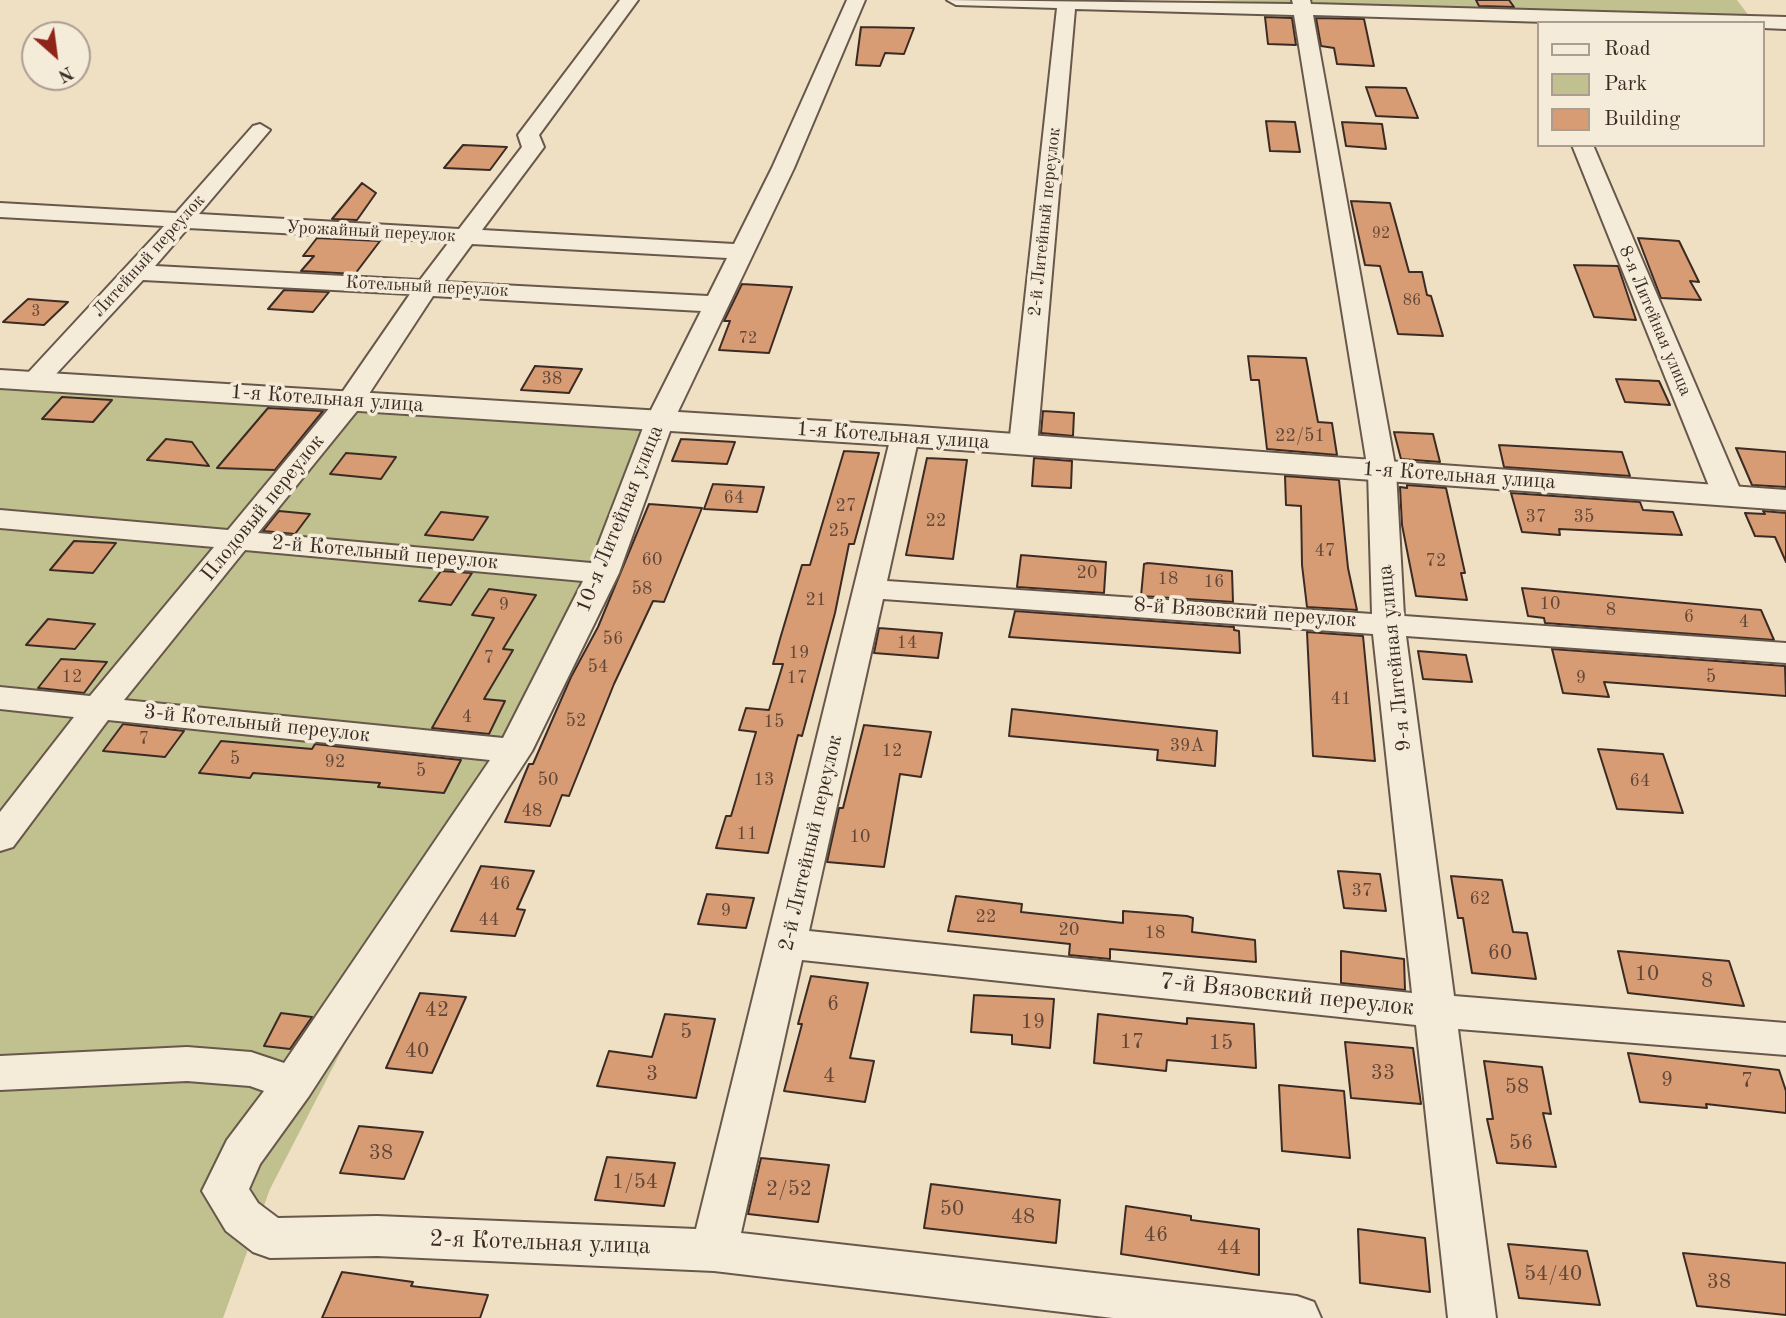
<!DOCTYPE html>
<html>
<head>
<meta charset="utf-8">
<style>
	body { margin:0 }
	#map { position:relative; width:1786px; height:1318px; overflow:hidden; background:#efe0c4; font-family:"Old Standard TT",serif }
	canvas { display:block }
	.legend { position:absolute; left:1537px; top:21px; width:228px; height:126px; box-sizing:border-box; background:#f5ebd9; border:2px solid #ab9e91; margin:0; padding:9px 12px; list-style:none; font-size:21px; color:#3b2b24 }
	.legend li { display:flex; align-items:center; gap:14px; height:35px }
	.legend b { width:35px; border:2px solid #ab9e91 }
	.north { position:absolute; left:21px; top:21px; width:70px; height:70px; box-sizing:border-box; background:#f5ebd9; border:2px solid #ab9e91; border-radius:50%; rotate:152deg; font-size:19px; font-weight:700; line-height:28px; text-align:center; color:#3b2b24 }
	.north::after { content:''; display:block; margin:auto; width:24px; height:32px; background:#8f2418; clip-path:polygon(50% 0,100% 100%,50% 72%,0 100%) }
</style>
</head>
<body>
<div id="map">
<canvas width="1786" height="1318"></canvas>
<ul class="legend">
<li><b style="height:9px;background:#f5ebd9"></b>Road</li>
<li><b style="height:19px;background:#c1c08f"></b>Park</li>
<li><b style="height:19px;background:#d79c74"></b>Building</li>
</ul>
<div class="north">N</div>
</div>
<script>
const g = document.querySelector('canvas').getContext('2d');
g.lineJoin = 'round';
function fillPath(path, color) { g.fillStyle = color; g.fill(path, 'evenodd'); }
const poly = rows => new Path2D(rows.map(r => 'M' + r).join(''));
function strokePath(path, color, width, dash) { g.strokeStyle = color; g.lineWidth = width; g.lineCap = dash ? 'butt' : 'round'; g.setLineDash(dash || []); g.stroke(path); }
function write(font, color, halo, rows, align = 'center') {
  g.font = font + ' "Old Standard TT",serif'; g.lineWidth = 7; g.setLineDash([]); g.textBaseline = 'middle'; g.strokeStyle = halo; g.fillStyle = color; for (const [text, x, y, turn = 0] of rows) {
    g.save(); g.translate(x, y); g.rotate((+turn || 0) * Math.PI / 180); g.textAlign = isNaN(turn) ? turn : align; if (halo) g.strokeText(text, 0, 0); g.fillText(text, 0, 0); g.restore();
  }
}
fillPath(poly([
	[1208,0,1737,0,1753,21],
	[0,386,664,427,270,1189,223,1318,0,1318]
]), '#c1c08f');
const building = poly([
	[1476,0,1509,0,1514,7,1479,6,1476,0],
	[1265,17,1292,18,1296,45,1268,44,1265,17],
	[1316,18,1364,19,1374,66,1337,64,1334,48,1321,46,1316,18],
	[861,27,914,28,904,54,885,53,880,66,856,65,861,27],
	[1366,87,1406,88,1418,118,1376,116,1366,87],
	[1266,121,1295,122,1300,152,1270,151,1266,121],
	[1342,122,1382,124,1386,149,1346,146,1342,122],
	[463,145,507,147,490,170,444,168,463,145],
	[362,183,376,193,357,220,332,219,362,183],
	[1351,201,1390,203,1409,272,1422,272,1427,295,1431,296,1443,336,1398,334,1380,266,1365,265,1351,201],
	[317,238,380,241,355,274,301,271,314,256,303,256,317,238],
	[1638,238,1679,241,1699,282,1690,281,1701,300,1661,298,1638,238],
	[1574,265,1618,266,1636,320,1594,317,1574,265],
	[742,284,792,287,769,353,719,350,730,321,724,321,742,284],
	[284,290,329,292,313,312,268,309,284,290],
	[28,299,68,302,44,325,3,322,28,299],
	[1248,356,1306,358,1318,422,1332,423,1337,455,1267,449,1259,380,1251,380,1248,356],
	[535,366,582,369,569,393,521,390,535,366],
	[1616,379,1659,381,1670,405,1625,402,1616,379],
	[62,397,112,400,93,422,42,419,62,397],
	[268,408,323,411,275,470,217,468,268,408],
	[1043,411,1074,413,1073,436,1041,433,1043,411],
	[1394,432,1433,434,1440,462,1401,459,1394,432],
	[166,439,192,442,209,466,147,460,166,439],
	[681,439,735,442,727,464,672,461,681,439],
	[1499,445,1622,452,1630,476,1504,467,1499,445],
	[1736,448,1786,452,1786,487,1752,485,1736,448],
	[844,451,879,453,854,544,849,544,835,613,802,736,798,735,768,853,716,848,726,816,731,816,756,732,739,730,746,708,769,710,783,664,773,664,780,639,802,565,810,565,844,451],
	[346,453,396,457,381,479,330,474,346,453],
	[927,458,967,460,953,559,906,555,927,458],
	[1034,458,1072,461,1071,488,1032,486,1034,458],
	[1285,476,1339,480,1348,568,1357,610,1307,607,1302,565,1301,506,1286,505,1285,476],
	[713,484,764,487,757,512,704,509,713,484],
	[1407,485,1446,488,1465,573,1461,573,1467,600,1416,596,1402,525,1400,487,1407,488,1407,485],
	[1511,493,1640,502,1643,510,1673,512,1682,535,1559,529,1560,535,1522,532,1511,493],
	[649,504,702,508,664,602,653,601,614,684,569,796,562,795,550,826,505,822,529,764,533,764,571,677,598,627,649,504],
	[279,511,310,514,295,534,263,531,279,511],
	[1763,511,1786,513,1786,562,1775,537,1755,536,1745,513,1765,514,1763,511],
	[441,512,488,517,473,540,425,535,441,512],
	[74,541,116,543,93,573,50,570,74,541],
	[1021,555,1106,562,1104,593,1017,587,1021,555],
	[1148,563,1232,571,1233,602,1141,596,1144,564,1148,563],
	[441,571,472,573,451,605,419,601,441,571],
	[1522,588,1761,610,1774,640,1545,623,1544,618,1528,616,1522,588],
	[489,589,536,595,503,649,513,650,484,699,505,701,489,734,432,728,494,618,472,615,489,589],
	[1015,611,1234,627,1234,630,1239,631,1240,653,1009,637,1015,611],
	[48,619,95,624,75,649,26,645,48,619],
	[879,628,942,633,938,658,874,653,879,628],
	[1307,632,1363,636,1375,761,1313,756,1307,632],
	[1552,649,1785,666,1786,696,1604,682,1609,697,1563,693,1552,649],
	[1418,651,1466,655,1472,682,1423,679,1418,651],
	[61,659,107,662,84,693,38,688,61,659],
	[1012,709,1217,731,1215,766,1157,760,1158,750,1009,736,1012,709],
	[123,724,184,731,165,757,103,751,123,724],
	[864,725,931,732,921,777,900,774,884,867,827,862,839,808,843,808,864,725],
	[221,741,312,749,315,744,461,760,444,793,378,787,380,783,253,773,250,778,199,773,221,741],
	[1598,749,1663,754,1683,813,1617,809,1598,749],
	[481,866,534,871,517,909,525,910,515,936,451,931,481,866],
	[1338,871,1380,874,1386,911,1344,908,1338,871],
	[1451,876,1502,880,1513,932,1527,933,1536,979,1472,973,1463,918,1458,918,1451,876],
	[707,894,754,898,746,928,698,924,707,894],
	[956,896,1022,904,1021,912,1123,923,1123,911,1187,916,1193,918,1192,932,1255,940,1256,962,1110,949,1110,959,1069,955,1070,944,948,931,956,896],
	[1341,951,1404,959,1405,990,1341,983,1341,951],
	[1618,951,1729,961,1744,1006,1628,993,1618,951],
	[811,976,868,983,850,1058,874,1061,865,1102,784,1091,802,1024,798,1024,811,976],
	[420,993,466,997,432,1073,386,1068,420,993],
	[974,995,1054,999,1050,1048,1012,1044,1012,1035,971,1032,974,995],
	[281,1013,312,1017,290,1049,264,1046,281,1013],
	[665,1014,715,1019,696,1098,597,1086,609,1051,652,1057,665,1014],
	[1098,1014,1187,1024,1187,1018,1254,1024,1256,1068,1167,1060,1166,1071,1094,1063,1098,1014],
	[1345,1042,1413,1048,1421,1104,1351,1098,1345,1042],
	[1628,1053,1779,1070,1786,1091,1786,1113,1706,1104,1707,1108,1640,1102,1628,1053],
	[1484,1061,1542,1067,1551,1114,1543,1113,1556,1167,1497,1163,1487,1119,1493,1119,1484,1061],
	[1279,1085,1344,1091,1350,1158,1282,1151,1279,1085],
	[359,1126,423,1132,404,1179,340,1173,359,1126],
	[607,1157,675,1163,664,1206,595,1200,607,1157],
	[761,1158,829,1165,818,1222,748,1214,761,1158],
	[931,1184,1060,1200,1056,1243,924,1228,931,1184],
	[1126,1206,1191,1216,1191,1220,1259,1229,1259,1275,1121,1254,1126,1206],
	[1358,1229,1425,1238,1430,1292,1360,1283,1358,1229],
	[1508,1244,1587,1251,1600,1305,1519,1298,1508,1244],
	[1683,1253,1786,1263,1786,1315,1697,1306,1683,1253],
	[342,1272,413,1282,411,1286,488,1295,480,1318,322,1318,342,1272]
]);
fillPath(building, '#d79c74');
strokePath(building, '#3b2b24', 2);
const minor = poly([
	[620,0,638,0,539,135,544,147,482,230,734,244,772,168,847,0,865,0,794,168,674,420,619,573,532,751,309,1096,260,1164,249,1189,258,1203,278,1218,377,1216,696,1229,891,436,895,430,905,428,915,430,919,436,887,581,1372,614,1368,471,1294,15,1075,9,1037,445,1033,451,1023,453,1013,451,1009,445,1057,8,956,5,947,0,1293,4,1292,0,1310,0,1311,4,1786,17,1786,29,1763,28,1763,23,1580,23,1313,15,1396,471,1404,616,1786,643,1786,663,1406,636,1454,996,1786,1023,1786,1055,1458,1029,1496,1318,1448,1318,1416,1025,802,960,741,1233,1297,1296,1314,1302,1321,1318,1113,1318,714,1271,377,1256,270,1258,253,1252,226,1231,202,1191,227,1140,264,1091,250,1086,187,1081,0,1090,0,1056,187,1047,251,1052,284,1063,490,760,108,720,13,847,0,851,0,812,74,717,0,709,0,687,90,696,214,547,0,528,0,510,228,530,341,394,410,294,143,280,44,387,35,389,26,387,22,381,26,375,164,226,0,217,0,203,176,213,253,126,260,124,270,130,199,214,459,229,522,147,518,135,521,131,620,0],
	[188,228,449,242,420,280,155,266,188,228],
	[472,244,727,258,708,296,444,282,472,244],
	[433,296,701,311,646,420,591,563,258,533,361,406,433,296],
	[245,550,583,581,503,738,124,700,245,550],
	[883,599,1373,634,1412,993,809,931,883,599],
	[1572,145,1593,145,1743,496,1738,502,1728,505,1718,502,1713,496,1572,145]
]);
const tertiary = poly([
	[0,370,905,426,1786,490,1786,510,905,446,0,388,0,370]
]);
strokePath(minor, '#68584c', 4);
strokePath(tertiary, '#68584c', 4);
fillPath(minor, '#f5ebd9');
fillPath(tertiary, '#f5ebd9');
write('16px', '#624738', null, [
	["92",1381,234],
	["86",1412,301],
	["3",36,312],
	["72",748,339]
]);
write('18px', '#3b2b24', '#f5ebd9', [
	["2-й Литейный переулок",1045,222,-84],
	["Урожайный переулок",371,232,3],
	["Литейный переулок",149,256,-48],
	["Котельный переулок",427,287,3],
	["8-я Литейная улица",1655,321,67]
]);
write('18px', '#624738', null, [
	["38",552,379],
	["22/51",1300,436],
	["64",734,498],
	["27",846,506],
	["37",1536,517],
	["35",1584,517],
	["22",936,521],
	["25",839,531],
	["47",1325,551],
	["60",652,560],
	["72",1436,561],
	["20",1087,573],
	["18",1168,579],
	["16",1214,582],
	["58",642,589],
	["21",816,600],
	["10",1550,604],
	["9",504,605],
	["8",1611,610],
	["6",1689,617],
	["4",1744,622],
	["56",613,639],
	["14",907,643],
	["19",799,653],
	["7",489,658],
	["54",598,667],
	["12",72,677],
	["5",1711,677],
	["17",797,678],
	["9",1581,678],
	["41",1341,699],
	["4",467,717],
	["52",576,721],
	["15",774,722],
	["7",144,739],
	["39А",1187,746],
	["12",892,751],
	["5",235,759],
	["92",335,762],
	["5",421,771],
	["50",548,780],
	["13",764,780],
	["64",1640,781],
	["48",532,811],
	["11",747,834],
	["10",860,837],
	["46",500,884],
	["37",1362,891],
	["62",1480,899],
	["9",726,911],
	["22",986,917],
	["44",489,920],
	["20",1069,930],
	["18",1155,933]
]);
write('21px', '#3b2b24', '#f5ebd9', [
	["1-я Котельная улица",327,399,4],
	["1-я Котельная улица",893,436,4],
	["1-я Котельная улица",1459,476,4],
	["Плодовый переулок",263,508,-51],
	["10-я Литейная улица",620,519,-68],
	["2-й Котельный переулок",385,553,5],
	["8-й Вязовский переулок",1245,613,4],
	["9-я Литейная улица",1395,658,-96],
	["3-й Котельный переулок",257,724,6],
	["2-й Литейный переулок",811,843,-77]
]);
write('21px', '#624738', null, [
	["60",1500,953],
	["10",1647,974],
	["8",1707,981],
	["6",833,1004],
	["42",437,1010],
	["19",1033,1022],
	["5",686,1032],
	["17",1132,1042],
	["15",1221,1043],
	["40",417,1051],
	["33",1383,1073],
	["3",652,1074],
	["4",829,1076],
	["9",1667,1080],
	["7",1747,1081],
	["58",1517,1087],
	["56",1521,1143],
	["38",381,1153],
	["1/54",635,1182],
	["2/52",789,1189],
	["50",952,1209],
	["48",1023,1217],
	["46",1156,1235],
	["44",1229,1248],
	["54/40",1553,1274],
	["38",1719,1282]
]);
write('24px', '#3b2b24', '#f5ebd9', [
	["7-й Вязовский переулок",1287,995,6],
	["2-я Котельная улица",540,1243,2]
]);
</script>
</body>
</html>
